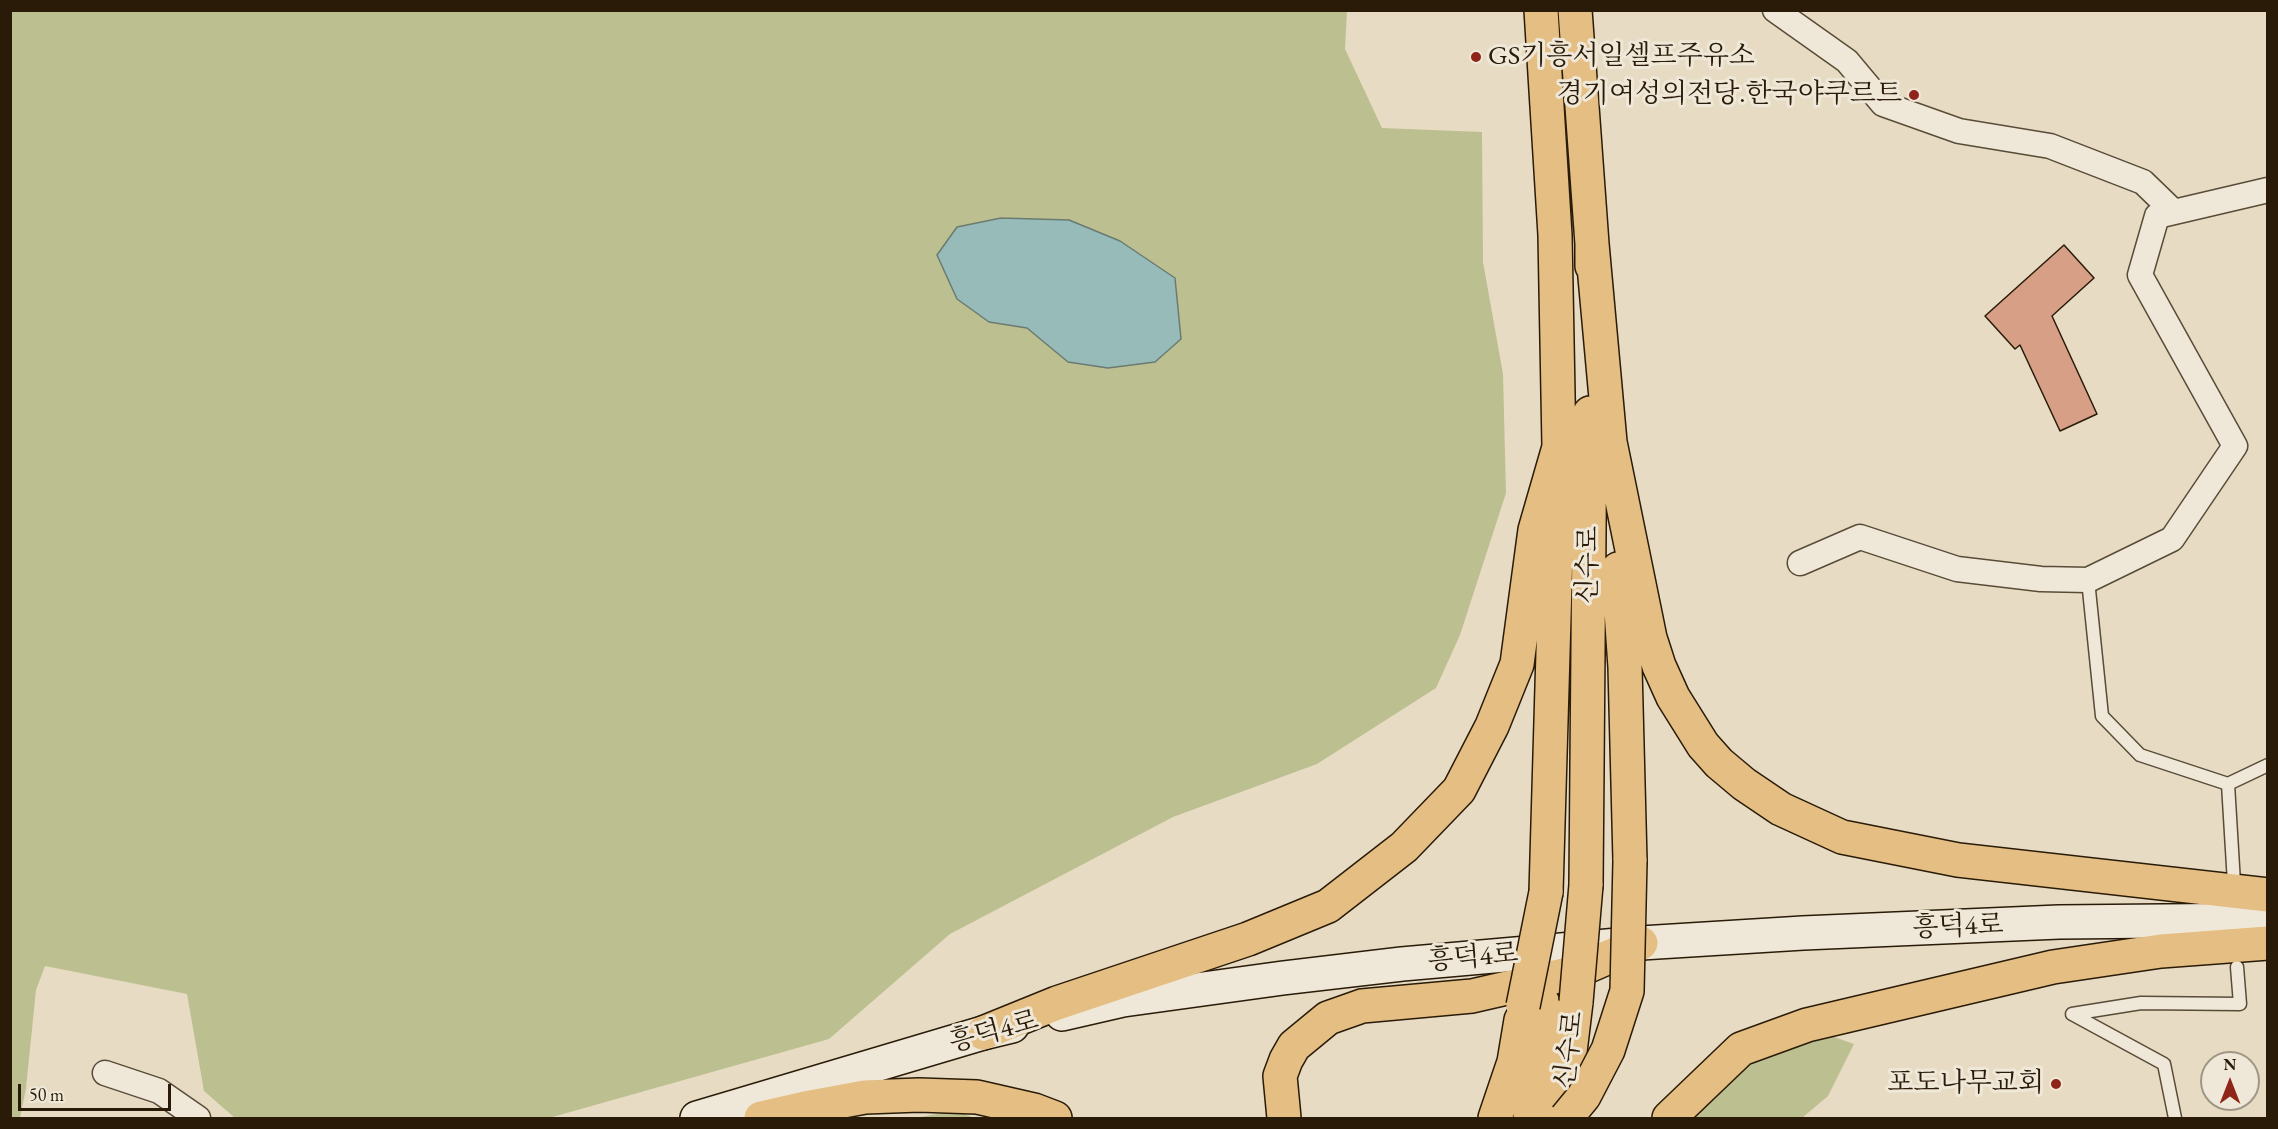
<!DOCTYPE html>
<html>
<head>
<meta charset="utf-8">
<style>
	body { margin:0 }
	#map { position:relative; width:2278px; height:1129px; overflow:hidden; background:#e7dcc3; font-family:"EB Garamond",serif }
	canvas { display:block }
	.frame { position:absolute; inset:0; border:12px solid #2a1b08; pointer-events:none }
	.north { position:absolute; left:2200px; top:1051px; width:60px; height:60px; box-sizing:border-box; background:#efe8d8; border:2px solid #a09685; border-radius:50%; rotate:0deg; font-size:16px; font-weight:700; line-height:24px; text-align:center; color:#2a1b08 }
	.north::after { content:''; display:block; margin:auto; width:21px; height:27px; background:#8f2418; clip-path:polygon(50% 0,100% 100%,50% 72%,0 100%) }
	.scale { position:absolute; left:18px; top:1084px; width:153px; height:27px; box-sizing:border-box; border:3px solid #2a1b08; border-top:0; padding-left:8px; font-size:18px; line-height:21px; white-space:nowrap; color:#2a1b08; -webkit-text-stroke:4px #efe8d8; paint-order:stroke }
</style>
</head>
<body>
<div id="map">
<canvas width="2278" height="1129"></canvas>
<div class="frame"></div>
<div class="north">N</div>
<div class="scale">50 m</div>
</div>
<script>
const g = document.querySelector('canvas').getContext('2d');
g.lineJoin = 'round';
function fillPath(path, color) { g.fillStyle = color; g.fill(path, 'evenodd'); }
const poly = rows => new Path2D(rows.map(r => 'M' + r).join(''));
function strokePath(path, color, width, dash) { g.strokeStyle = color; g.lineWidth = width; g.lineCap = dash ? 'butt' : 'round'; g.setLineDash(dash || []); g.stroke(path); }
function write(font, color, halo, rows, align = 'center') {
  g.font = font + ' "EB Garamond","Noto Serif KR",serif'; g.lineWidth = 6; g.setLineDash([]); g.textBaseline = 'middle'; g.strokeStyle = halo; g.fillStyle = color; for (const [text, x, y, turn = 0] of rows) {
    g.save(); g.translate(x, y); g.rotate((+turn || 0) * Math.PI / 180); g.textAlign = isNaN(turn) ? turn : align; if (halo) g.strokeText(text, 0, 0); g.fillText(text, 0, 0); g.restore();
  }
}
fillPath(poly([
	[10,11,1347,11,1345,49,1382,128,1482,132,1483,262,1503,374,1506,493,1460,635,1436,688,1317,764,1173,817,950,934,829,1039,549,1118,235,1118,204,1091,187,994,45,966,36,990,26,1088,20,1118,11,1118],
	[1823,1033,1854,1044,1828,1096,1802,1118,1688,1118,1710,1089,1767,1050],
	[955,1111,975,1118,914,1118]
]), '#bcbf8f');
const water = poly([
	[1001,218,1069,220,1120,241,1175,278,1181,339,1155,362,1108,368,1068,362,1027,328,989,322,957,299,937,255,957,227,1001,218]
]);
fillPath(water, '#97bbb8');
strokePath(water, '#6b7b72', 1.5);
const building = poly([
	[2064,245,2094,278,2052,316,2097,414,2060,431,2020,345,2015,349,1985,316,2064,245]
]);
fillPath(building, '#d79f85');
strokePath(building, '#2a1b08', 1.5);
const lane = poly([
	[2088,580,2102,716,2140,755,2228,784,2268,765],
	[2228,784,2234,883],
	[2175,1118,2164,1064,2072,1014,2141,1003,2240,1004,2237,967]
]);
const street = poly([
	[1775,10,1847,61,1883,104,1959,131,2050,146,2143,182,2174,212],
	[1800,563,1860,537,1957,569,2041,579,2088,580,2172,539,2235,446,2140,275,2157,216,2268,190],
	[105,1073,159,1091,198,1118]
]);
const secondary = poly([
	[1062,1014,1123,1000,1283,978,1402,964,1641,943,1803,933,2059,922,2268,920],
	[697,1118,983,1033,1012,1026]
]);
const primary = poly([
	[1541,10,1555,235,1559,447,1546,892],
	[1575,10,1592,244,1592,266],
	[1592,244,1610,442,1650,638,1659,666,1673,697,1703,745,1719,763,1744,784,1781,809,1842,837,1958,860,2268,895],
	[1618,569,1625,667,1630,861],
	[1586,885,1590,413],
	[983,1033,1057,1003,1248,939,1328,906,1404,847,1459,790,1492,726,1517,664,1535,530,1559,447],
	[761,1118,805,1108,865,1097,919,1095,977,1097,1034,1110,1055,1118],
	[1284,1118,1280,1076,1286,1060,1294,1046,1328,1018,1362,1006,1472,996,1572,973,1641,943],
	[1495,1118,1514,1062,1521,1020],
	[1530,1118,1543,1003],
	[1562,1118,1576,1002],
	[1669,1118,1741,1049,1807,1025,2053,967,2161,951,2268,943]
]);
strokePath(lane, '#594b37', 15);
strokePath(street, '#594b37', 27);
strokePath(secondary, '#2a1b08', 36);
strokePath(primary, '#2a1b08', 36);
strokePath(lane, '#efe8d8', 12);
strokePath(street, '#efe8d8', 24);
strokePath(secondary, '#efe8d8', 33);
strokePath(primary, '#e4be82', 33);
const primaryBridge = poly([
	[1576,1002,1586,885],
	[1523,1006,1546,892],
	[1566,1118,1584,1096,1608,1050,1627,991,1630,861]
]);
strokePath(primaryBridge, '#2a1b08', 36, []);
strokePath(primaryBridge, '#e4be82', 33);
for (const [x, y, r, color] of [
	[1476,57,6,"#8f2418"],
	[1914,95,6,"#8f2418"],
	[2056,1084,6,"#8f2418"]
]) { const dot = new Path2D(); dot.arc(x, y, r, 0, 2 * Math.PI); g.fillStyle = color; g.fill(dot); strokePath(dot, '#efe8d8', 2); }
write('27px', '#2a1b08', '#efe8d8', [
	["GS기흥서일셀프주유소",1488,57,"left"],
	["경기여성의전당.한국야쿠르트",1902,95],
	["포도나무교회",2044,1084]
], 'right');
write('27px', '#2a1b08', '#efe8d8', [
	["신수로",1589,565,-89],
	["흥덕4로",1958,927,-2],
	["흥덕4로",1473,958,-5],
	["흥덕4로",994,1032,-15],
	["신수로",1570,1050,-83]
]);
</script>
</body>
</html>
